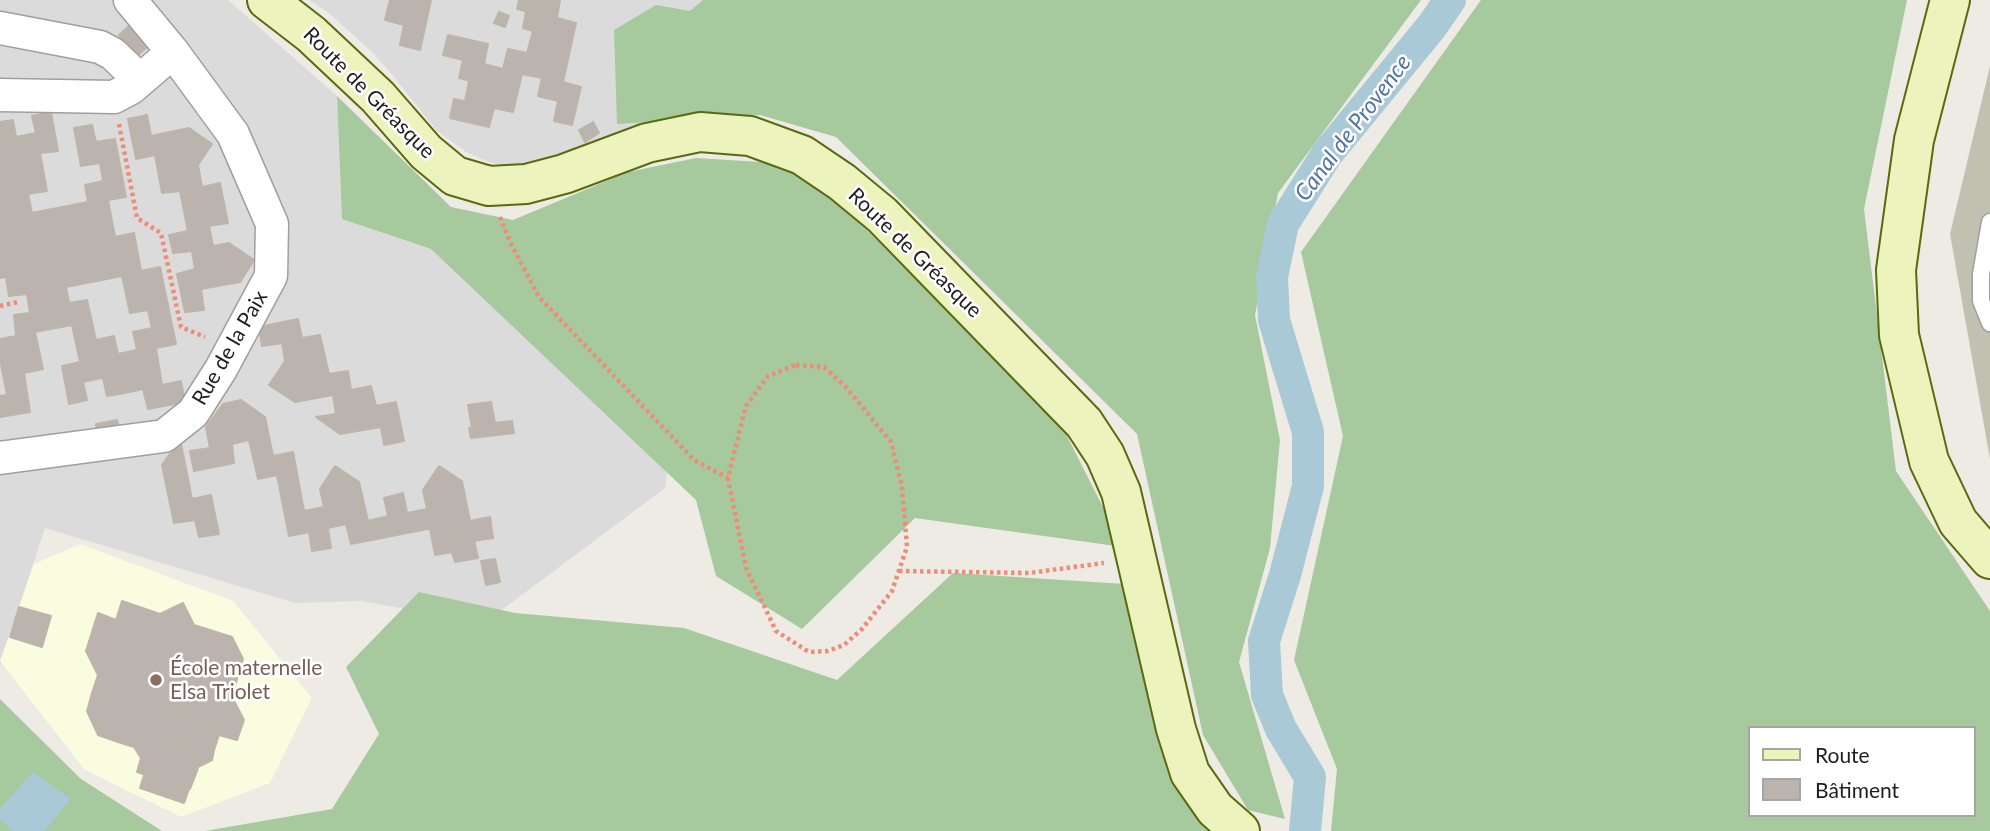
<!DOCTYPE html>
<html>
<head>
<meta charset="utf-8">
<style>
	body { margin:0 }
	#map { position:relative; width:1990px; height:831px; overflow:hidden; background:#eeebe5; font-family:Lato,sans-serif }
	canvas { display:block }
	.legend { position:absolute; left:1748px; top:726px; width:228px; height:91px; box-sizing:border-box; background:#fff; border:2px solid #a5a5a5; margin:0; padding:9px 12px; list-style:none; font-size:21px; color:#1e1e1e }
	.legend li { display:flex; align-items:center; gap:14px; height:35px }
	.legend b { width:35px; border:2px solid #a5a5a5 }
</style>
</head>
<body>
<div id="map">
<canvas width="1990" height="831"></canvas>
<ul class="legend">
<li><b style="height:9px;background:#ecf3bd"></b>Route</li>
<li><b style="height:19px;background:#bbb4ae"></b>Bâtiment</li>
</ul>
</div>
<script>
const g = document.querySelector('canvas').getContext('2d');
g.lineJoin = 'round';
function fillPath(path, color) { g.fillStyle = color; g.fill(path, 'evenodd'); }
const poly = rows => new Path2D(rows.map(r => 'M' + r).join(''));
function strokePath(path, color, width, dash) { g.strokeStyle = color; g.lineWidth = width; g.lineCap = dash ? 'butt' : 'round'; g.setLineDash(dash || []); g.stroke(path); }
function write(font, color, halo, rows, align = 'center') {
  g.font = font + ' Lato,sans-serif'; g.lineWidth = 5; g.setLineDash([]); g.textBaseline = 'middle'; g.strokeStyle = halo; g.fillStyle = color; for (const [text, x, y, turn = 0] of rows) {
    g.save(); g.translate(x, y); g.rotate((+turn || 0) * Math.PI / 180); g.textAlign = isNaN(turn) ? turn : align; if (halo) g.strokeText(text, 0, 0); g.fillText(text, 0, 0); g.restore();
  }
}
fillPath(poly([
	[0,0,228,0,337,96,342,219,431,249,670,452,665,488,484,623,361,601,295,603,45,528,0,665],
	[309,0,736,0,717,114,528,165,514,168,489,162,466,152,437,131,394,77,374,54,329,13]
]), '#dcdbdb');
fillPath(poly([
	[80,544,233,601,312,698,270,783,181,817,84,769,0,661,34,564]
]), '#fafcdf');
fillPath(poly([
	[1990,66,1990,459,1950,234]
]), '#c0c1b1');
fillPath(poly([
	[703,0,1421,0,1278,193,1255,315,1280,440,1270,548,1239,662,1285,819,1248,810,1203,735,1137,434,836,137,760,115,617,124,614,30,656,5,690,11],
	[1481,0,1907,0,1864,209,1896,471,1990,611,1990,831,1331,831,1337,769,1294,660,1343,436,1301,252],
	[1750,728,1974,728,1974,815,1750,815],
	[337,96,451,207,513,220,628,172,696,158,777,163,848,211,1064,430,1123,547,915,518,802,629,716,576,696,500,431,249,342,219],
	[953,573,1125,584,1172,782,1209,831,205,831,332,809,379,734,346,667,419,592,515,613,684,628,837,680],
	[0,699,81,779,162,831,0,831]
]), '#a6c99d');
fillPath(poly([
	[33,772,71,799,44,831,13,831,0,820,0,808]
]), '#a9c9d7');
strokePath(poly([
	[1305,831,1310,777,1281,729,1267,695,1264,641,1285,575,1308,486,1308,432,1274,320,1272,277,1283,224,1327,154,1432,26,1450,0]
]), '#a9c9d7', 32);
const building = poly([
	[390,0,431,0,420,50,400,45,404,25,385,20,390,0],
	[519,0,560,0,557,18,576,23,563,82,581,87,572,125,554,121,558,101,538,96,542,78,522,74,513,112,494,108,489,127,450,118,454,99,473,103,478,83,459,78,463,60,443,55,448,35,488,44,484,64,503,69,508,49,527,53,533,31,537,14,517,9,519,0],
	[499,12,509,16,505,27,494,23,499,12],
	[526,12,537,14,533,31,523,28,526,12],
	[130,25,148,46,137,56,119,35,130,25],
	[469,81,478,83,473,103,465,101,469,81],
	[51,112,58,151,40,153,47,191,28,194,32,213,88,202,85,185,103,181,100,163,81,166,74,128,92,125,96,142,115,139,126,197,108,200,115,237,134,233,141,271,160,267,176,344,156,348,162,385,181,381,185,402,148,409,143,389,125,393,120,374,83,382,87,400,69,404,62,366,80,362,72,325,35,332,43,369,24,373,30,412,0,417,0,396,7,395,0,359,0,339,16,336,14,315,30,313,27,294,9,296,6,277,0,278,0,122,13,120,16,137,36,133,32,116,51,112],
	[122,276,130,313,148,310,152,328,133,332,137,350,118,354,114,336,96,340,87,300,69,303,66,287,122,276],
	[147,115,151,136,189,128,212,144,198,165,202,187,220,183,228,223,209,226,213,246,229,243,254,260,240,282,201,289,204,310,185,312,177,274,195,269,192,251,173,253,169,235,188,231,180,191,162,193,155,155,136,159,128,119,147,115],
	[593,122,599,133,585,142,579,130,593,122],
	[298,319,302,338,320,335,329,374,348,371,351,390,371,386,376,406,396,402,404,441,384,445,381,427,340,434,316,417,336,414,333,395,295,402,269,385,285,361,282,343,262,346,259,327,298,319],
	[120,374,125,393,107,396,103,378,120,374],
	[241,400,265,417,273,456,293,452,304,511,324,507,320,489,335,466,359,482,368,521,388,516,384,498,403,493,407,513,427,509,423,490,439,466,462,481,470,521,490,517,493,538,453,544,448,525,351,544,346,524,328,528,331,548,312,551,309,532,289,536,277,475,258,479,249,440,232,444,234,463,194,471,190,451,210,448,206,427,223,404,241,400],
	[491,402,495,423,512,421,514,433,471,438,469,428,472,428,468,405,491,402],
	[117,420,120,434,98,438,96,424,117,420],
	[180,439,192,499,211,495,219,534,199,537,195,520,174,523,162,465,180,439],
	[448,525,453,544,474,540,478,558,455,562,452,552,435,555,430,529,448,525],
	[495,559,500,582,486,585,481,561,495,559],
	[122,601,160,614,183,603,194,625,213,631,207,649,220,673,237,679,232,697,244,720,237,740,219,735,214,750,203,748,201,728,214,722,208,710,189,704,166,716,160,734,166,746,177,741,186,743,192,752,187,768,197,771,190,789,137,772,141,758,134,747,118,742,123,723,112,700,92,693,98,675,86,651,98,613,116,620,122,601],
	[19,607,51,616,42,647,10,637,19,607],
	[213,631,232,637,243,659,237,679,220,673,207,649,213,631],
	[92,693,112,700,123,723,118,742,98,735,87,711,92,693],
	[189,704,208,710,214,722,201,728,192,724,182,708,189,704],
	[182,708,192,724,201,728,203,748,214,750,212,760,198,767,197,771,187,768,192,752,186,743,177,741,181,732,171,714,182,708],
	[171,714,181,732,177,741,166,746,160,734,166,716,171,714],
	[144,775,189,789,184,803,140,788,144,775]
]);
fillPath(building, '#bbb4ae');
strokePath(building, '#beb4a8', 2);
const lane = poly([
	[1990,222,1981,274,1981,301,1990,323]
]);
const street = poly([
	[0,28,100,47,113,54,140,80],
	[0,95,114,97,131,88,173,52],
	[0,458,164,436,193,413,221,369,271,276,272,224,233,134,173,52,130,0]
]);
const secondary = poly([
	[267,0,311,34,378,97,426,152,455,176,489,186,526,184,564,174,647,143,700,132,750,136,802,155,842,182,882,215,1084,423,1105,455,1121,492,1176,729,1190,773,1215,809,1240,831],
	[1950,0,1914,140,1896,270,1899,335,1929,461,1958,522,1990,559]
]);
strokePath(lane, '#9f9f9f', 19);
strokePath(street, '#9f9f9f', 35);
strokePath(secondary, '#596a0f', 42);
strokePath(poly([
	[119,124,137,218,161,233,181,327,205,337],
	[500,217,511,244,539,297,694,460,728,478],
	[0,306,18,302],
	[796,365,824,367,845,386,891,442,902,487,907,547,892,591,862,629,844,645,828,651,809,652,776,631,746,568,728,478,746,406,768,376,796,365],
	[899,571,1029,573,1104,563]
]), '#ed8d77', 4.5, [3.5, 3.5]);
strokePath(lane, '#fff', 16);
strokePath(street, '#fff', 32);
strokePath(secondary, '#ecf3bd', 38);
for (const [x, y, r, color] of [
	[156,680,7,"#8d6e63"]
]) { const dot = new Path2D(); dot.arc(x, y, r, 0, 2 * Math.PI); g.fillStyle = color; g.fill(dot); strokePath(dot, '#fff', 2.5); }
write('21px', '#1e1e1e', '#fff', [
	["Route de Gréasque",369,93,45],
	["Route de Gréasque",915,253,44],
	["Rue de la Paix",230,348,-60]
]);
write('21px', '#785e54', '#fff', [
	["École maternelle",170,668],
	["Elsa Triolet",170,692]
], 'left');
write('italic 23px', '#5375a4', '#fff', [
	["Canal de Provence",1353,128,-53]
]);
</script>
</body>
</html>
